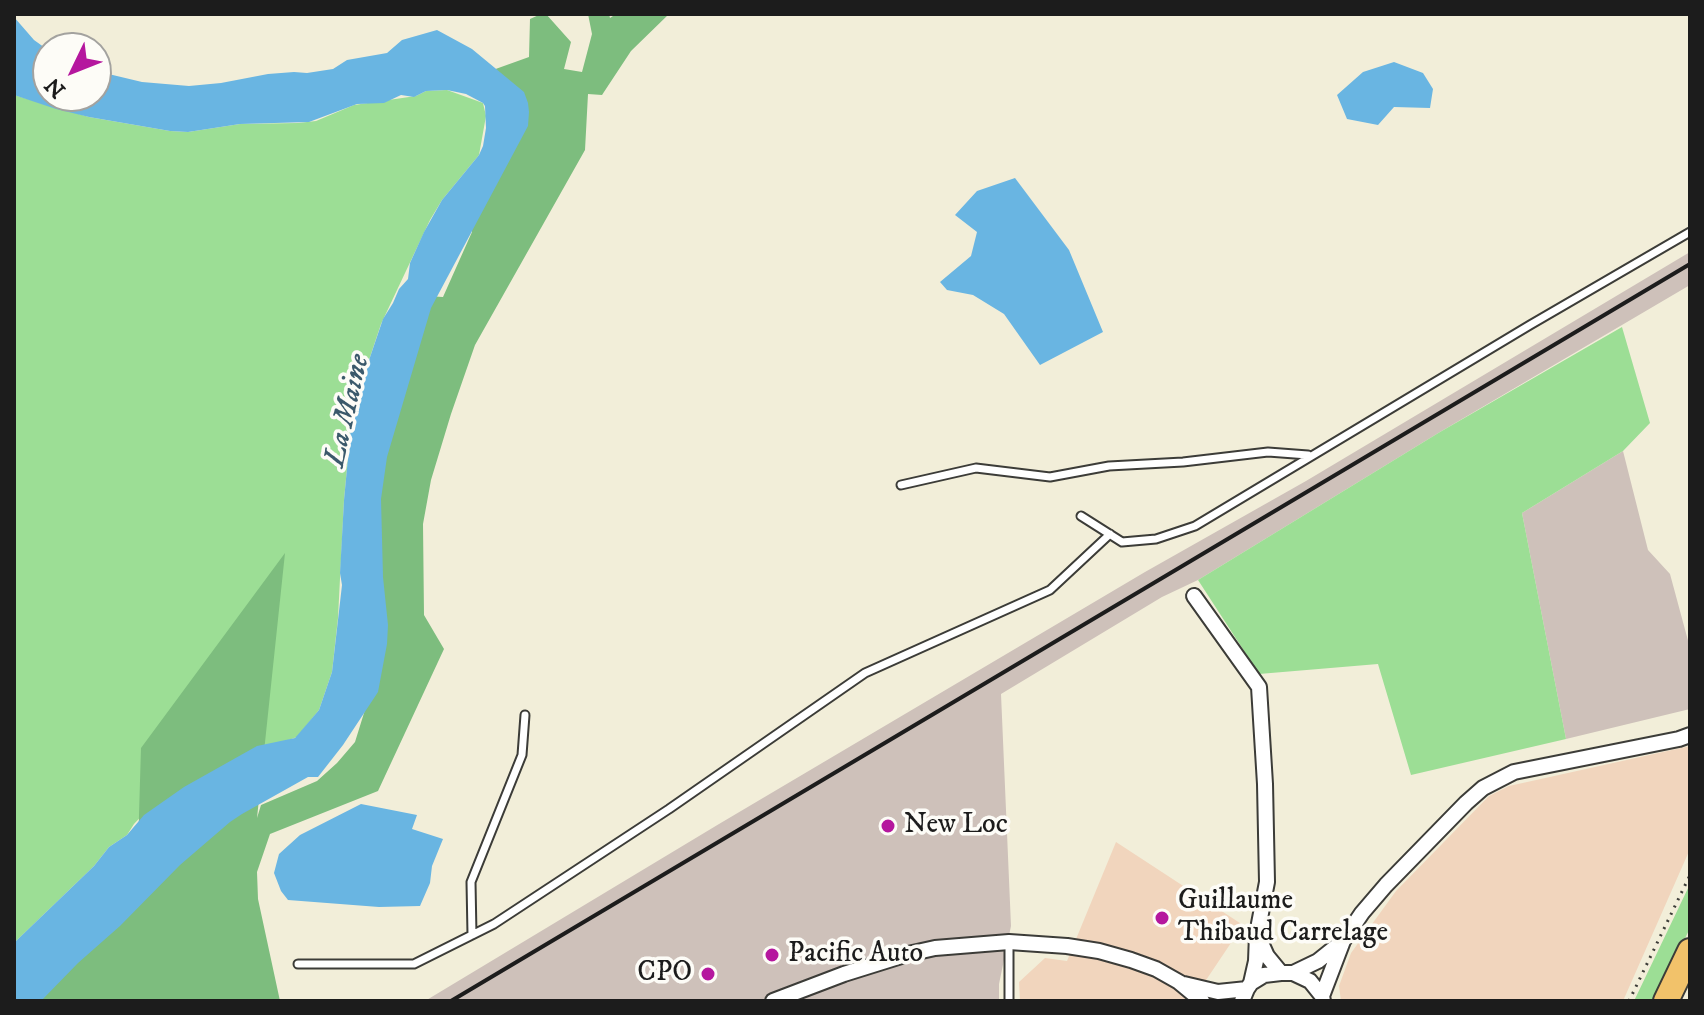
<!DOCTYPE html>
<html>
<head>
<meta charset="utf-8">
<style>
	body { margin:0 }
	#map { position:relative; width:1704px; height:1015px; overflow:hidden; background:#f2eed9; font-family:"IM FELL DW Pica",serif }
	canvas { display:block }
	.frame { position:absolute; inset:0; border:16px solid #1c1c1c; pointer-events:none }
	.north { position:absolute; left:32px; top:32px; width:80px; height:80px; box-sizing:border-box; background:#fdfcf7; border:2px solid #a3a29f; border-radius:50%; rotate:227deg; font-size:22px; font-weight:700; line-height:32px; text-align:center; color:#1c1c1c }
	.north::after { content:''; display:block; margin:auto; width:28px; height:36px; background:#b5179e; clip-path:polygon(50% 0,100% 100%,50% 72%,0 100%) }
</style>
</head>
<body>
<div id="map">
<canvas width="1704" height="1015"></canvas>
<div class="frame"></div>
<div class="north">N</div>
</div>
<script>
const g = document.querySelector('canvas').getContext('2d');
g.lineJoin = 'round';
function fillPath(path, color) { g.fillStyle = color; g.fill(path, 'evenodd'); }
const poly = rows => new Path2D(rows.map(r => 'M' + r).join(''));
function strokePath(path, color, width, dash) { g.strokeStyle = color; g.lineWidth = width; g.lineCap = dash ? 'butt' : 'round'; g.setLineDash(dash || []); g.stroke(path); }
function write(font, color, halo, rows, align = 'center') {
  g.font = font + ' "IM FELL DW Pica",serif'; g.lineWidth = 7; g.setLineDash([]); g.textBaseline = 'middle'; g.strokeStyle = halo; g.fillStyle = color; for (const [text, x, y, turn = 0] of rows) {
    g.save(); g.translate(x, y); g.rotate((+turn || 0) * Math.PI / 180); g.textAlign = isNaN(turn) ? turn : align; if (halo) g.strokeText(text, 0, 0); g.fillText(text, 0, 0); g.restore();
  }
}
fillPath(poly([
	[1690,746,1690,849,1623,1001,1341,1001,1339,986,1351,953,1396,891,1489,796,1509,786],
	[1116,842,1243,925,1192,1001,1020,1001,1019,982,1045,958,1067,961]
]), '#f1d5bd');
fillPath(poly([
	[1690,252,1690,285,1440,432,1198,580,1162,597,1001,694,1011,926,999,984,999,1001,425,1001,719,824,1145,572,1306,481],
	[1623,451,1648,550,1670,574,1690,648,1690,709,1566,739,1522,513]
]), '#cec1ba');
fillPath(poly([
	[447,90,483,103,486,116,479,155,442,200,430,220,381,324,367,366,351,426,344,500,338,618,332,672,319,710,297,737,175,780,134,824,127,835,109,847,94,866,14,943,14,95,89,117,170,131,188,132,240,124,298,123,316,121,354,105,416,96,426,91],
	[1622,327,1650,423,1623,451,1522,513,1566,739,1411,775,1378,664,1259,674,1198,580,1440,432],
	[1690,884,1690,928,1655,1001,1634,1001]
]), '#9cde95');
fillPath(poly([
	[541,14,546,14,571,42,564,69,582,72,592,34,588,14,609,14,610,18,616,14,669,14,631,51,602,95,588,94,585,150,475,345,451,414,431,480,423,524,424,615,444,649,378,791,270,834,257,872,258,899,280,1001,23,1001,137,882,141,748,285,553,257,818,261,805,317,781,337,763,355,742,373,684,377,470,426,296,443,297,472,232,469,211,521,124,490,71,529,57,530,19]
]), '#7dbd7e');
fillPath(poly([
	[14,17,34,40,48,50,48,96,96,96,96,71,142,82,189,86,221,83,268,74,294,72,307,73,333,69,347,60,387,53,402,40,437,30,472,49,524,92,528,103,529,112,528,126,431,308,387,457,381,499,383,577,388,625,387,644,378,692,343,745,318,777,308,777,242,814,230,822,180,865,120,926,78,963,41,1001,14,1001,14,943,16,941,94,866,109,847,127,835,144,815,184,787,257,746,295,738,319,710,332,672,342,585,340,573,344,500,351,426,367,366,383,319,393,303,399,289,408,279,410,263,424,232,442,200,479,155,483,146,486,128,485,106,483,103,466,94,447,90,426,91,414,97,401,95,384,103,357,104,309,122,240,124,188,132,170,131,89,117,56,109,14,95],
	[1394,62,1423,73,1433,89,1430,108,1394,107,1378,125,1347,119,1337,95,1363,72],
	[1015,178,1069,250,1103,332,1040,365,1004,314,973,295,947,290,940,282,971,256,977,232,955,215,977,191],
	[361,804,417,815,412,829,443,839,432,866,430,883,420,906,379,907,288,900,281,891,274,873,279,854,300,835]
]), '#69b5e2');
const lane = poly([
	[901,485,976,468,1050,477,1109,466,1183,462,1268,452,1308,455],
	[1081,516,1122,542,1156,539,1195,526,1530,325,1690,232],
	[472,935,471,882,522,755,525,715],
	[1009,943,1009,1001],
	[298,964,414,964,494,924,669,809,865,673,1050,590,1110,534]
]);
const street = poly([
	[1194,596,1259,687,1265,784,1267,882,1257,934,1256,961,1251,983],
	[1258,936,1267,956,1281,973],
	[1293,973,1318,961,1343,941],
	[1184,984,1218,992,1247,989],
	[1322,996,1343,941,1362,913,1386,885,1466,803,1483,788,1514,772,1679,739,1690,735],
	[773,1001,844,974,908,954,935,948,1009,942,1067,946,1099,951,1131,960,1156,969,1179,982,1202,1001],
	[1242,1001,1247,989,1251,983,1264,975,1281,973,1293,973,1310,981,1322,996,1323,1001]
]);
const primary = poly([
	[1666,1001,1690,951]
]);
strokePath(lane, '#3c3c38', 11);
strokePath(street, '#3c3c38', 18);
strokePath(primary, '#3c3c38', 28);
strokePath(poly([
	[1629,1001,1690,875]
]), '#3c3c38', 3, [2, 6]);
strokePath(lane, '#fff', 7);
strokePath(street, '#fff', 14);
strokePath(primary, '#f2c26a', 24);
strokePath(poly([
	[451,1001,1690,264]
]), '#1c1c1c', 4);
for (const [x, y, r, color] of [
	[888,826,8,"#b5179e"],
	[1162,918,8,"#b5179e"],
	[772,955,8,"#b5179e"],
	[708,974,8,"#b5179e"]
]) { const dot = new Path2D(); dot.arc(x, y, r, 0, 2 * Math.PI); g.fillStyle = color; g.fill(dot); strokePath(dot, '#fdfcf7', 3); }
write('28px', '#1c1c1c', '#fdfcf7', [
	["New Loc",904,826],
	["Guillaume",1178,902],
	["Thibaud Carrelage",1178,934],
	["Pacific Auto",788,955],
	["CPO",692,974,"right"]
], 'left');
write('italic 30px', '#3b596b', '#fdfcf7', [
	["La Maine",349,411,-77]
]);
</script>
</body>
</html>
